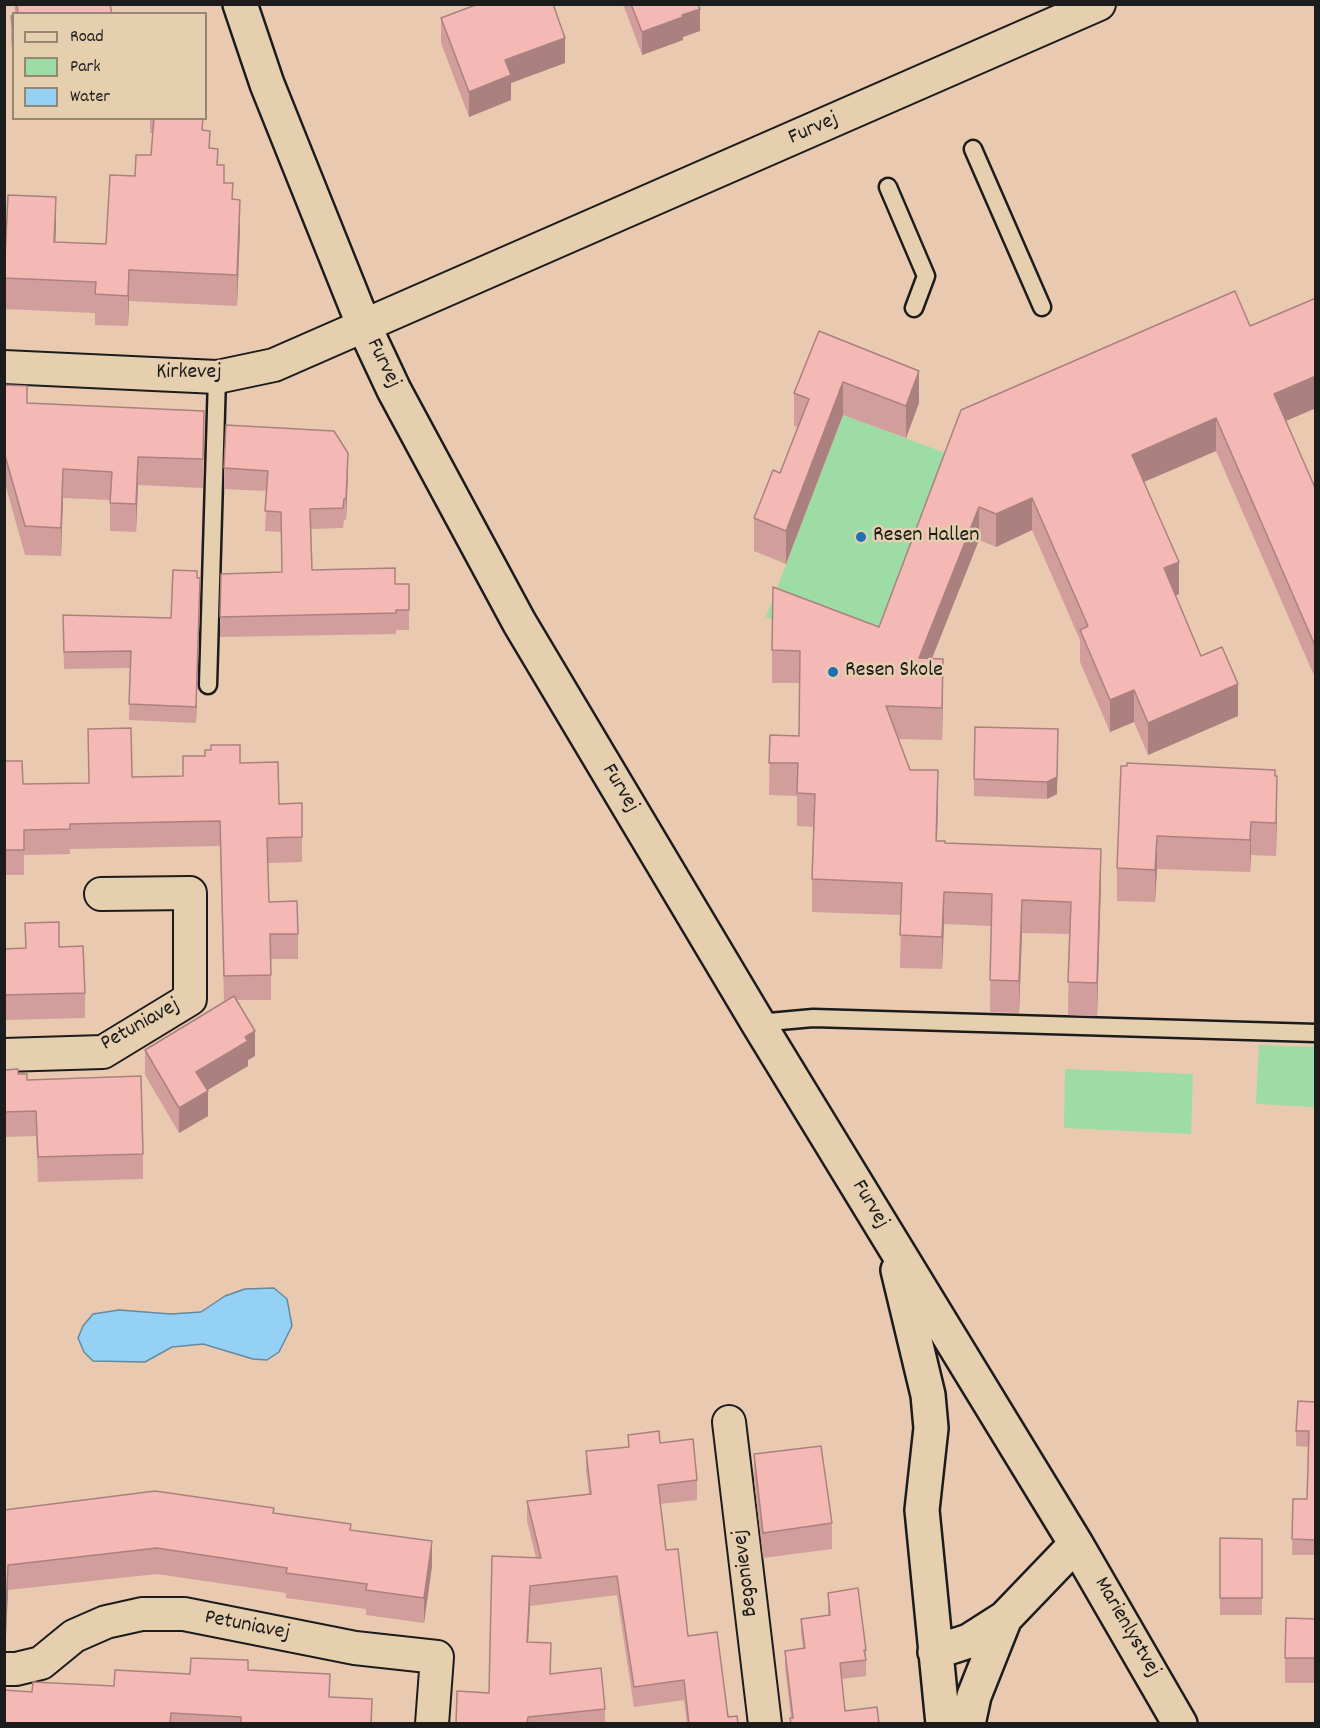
<!DOCTYPE html>
<html>
<head>
<meta charset="utf-8">
<style>
	body { margin:0 }
	#map { position:relative; width:1320px; height:1728px; overflow:hidden; background:#e9cab0; font-family:Dekko,sans-serif }
	canvas { display:block }
	.frame { position:absolute; inset:0; border:6px solid #1c1c1c; pointer-events:none }
	.legend { position:absolute; left:12px; top:12px; width:195px; height:108px; box-sizing:border-box; background:#e6cfaf; border:2px solid #958774; margin:0; padding:8px 10px; list-style:none; font-size:18px; color:#1c1c1c }
	.legend li { display:flex; align-items:center; gap:12px; height:30px }
	.legend b { width:30px; border:2px solid #958774 }
</style>
</head>
<body>
<div id="map">
<canvas width="1320" height="1728"></canvas>
<div class="frame"></div>
<ul class="legend">
<li><b style="height:8px;background:#e6cfaf"></b>Road</li>
<li><b style="height:16px;background:#9ddca5"></b>Park</li>
<li><b style="height:16px;background:#95d1f5"></b>Water</li>
</ul>
</div>
<script>
const g = document.querySelector('canvas').getContext('2d');
g.lineJoin = 'round';
function fillPath(path, color) { g.fillStyle = color; g.fill(path, 'evenodd'); }
const poly = rows => new Path2D(rows.map(r => 'M' + r).join(''));
function strokePath(path, color, width, dash) { g.strokeStyle = color; g.lineWidth = width; g.lineCap = dash ? 'butt' : 'round'; g.setLineDash(dash || []); g.stroke(path); }
function write(font, color, halo, rows, align = 'center') {
  g.font = font + ' Dekko,sans-serif'; g.lineWidth = 5; g.setLineDash([]); g.textBaseline = 'middle'; g.strokeStyle = halo; g.fillStyle = color; for (const [text, x, y, turn = 0] of rows) {
    g.save(); g.translate(x, y); g.rotate((+turn || 0) * Math.PI / 180); g.textAlign = isNaN(turn) ? turn : align; if (halo) g.strokeText(text, 0, 0); g.fillText(text, 0, 0); g.restore();
  }
}
fillPath(poly([
	[843,415,956,457,879,659,766,617],
	[1259,1045,1315,1047,1315,1107,1256,1104],
	[1065,1069,1193,1074,1191,1134,1064,1128]
]), '#9ddca5');
const water = poly([
	[274,1288,287,1299,292,1326,279,1352,267,1360,253,1359,203,1344,172,1347,145,1362,93,1361,84,1352,78,1338,83,1326,93,1314,119,1310,171,1314,201,1312,225,1296,245,1289,274,1288]
]);
fillPath(water, '#95d1f5');
strokePath(water, '#65899e', 1.5);
const lane = poly([
	[973,149,1042,307],
	[888,187,926,276,914,308],
	[208,685,217,377],
	[758,1023,813,1018,1316,1033]
]);
const street = poly([
	[4,367,217,377,274,365,1099,4],
	[4,1055,103,1052,190,999,190,893,101,894],
	[729,1422,765,1724],
	[4,1669,16,1669,41,1663,74,1636,106,1622,142,1614,184,1614,355,1648,437,1657,432,1724]
]);
const secondary = poly([
	[240,4,267,84,364,326,394,390,519,622,758,1023,1076,1544,1180,1724],
	[898,1270,928,1395,931,1428,922,1510,943,1724],
	[935,1652,969,1641,1005,1618,1076,1544],
	[968,1724,974,1696,1005,1618]
]);
strokePath(lane, '#1c1c1c', 21);
strokePath(street, '#1c1c1c', 36);
strokePath(secondary, '#1c1c1c', 38);
strokePath(lane, '#e6cfaf', 16);
strokePath(street, '#e6cfaf', 32);
strokePath(secondary, '#e6cfaf', 33);
fillPath(poly([
	[14,4,110,4,112,14,15,14],
	[623,4,698,4,700,31,683,37,683,40,642,55],
	[14,15,14,64,11,41,11,16],
	[441,18,565,63,511,83,511,100,469,117,441,43],
	[150,118,203,118,203,130,218,165,224,183,233,200,240,231,237,306,129,301,128,326,95,325,95,313,4,309,4,266,56,228,55,242,106,244,135,176,151,155,153,133,150,133],
	[1316,298,1316,408,1286,421,1316,490,1316,680,1216,451,1144,482,1179,594,1175,596,1201,656,1238,716,1148,755,1134,722,1110,732,1080,662,1080,640,1032,530,996,547,979,540,932,658,943,691,942,740,898,739,910,770,938,803,937,841,1101,882,1097,1016,1068,1015,1069,934,1022,933,1019,1013,990,1012,991,926,944,924,942,969,900,968,901,915,812,912,812,879,814,827,797,826,797,796,769,795,770,735,799,736,800,683,772,683,772,650,879,627,961,410,1250,326],
	[819,331,919,403,906,438,843,415,786,564,754,551,754,518,780,473,798,427,794,426,794,393],
	[4,385,27,403,204,411,203,488,138,485,136,532,110,531,110,500,63,498,61,556,25,555,4,480],
	[224,468,348,473,346,520,344,520,343,528,311,529,312,570,395,584,409,584,409,630,396,630,396,634,220,637,220,617,282,572,281,532,265,531,267,491,224,489],
	[197,578,200,595,196,723,129,720,130,668,64,669,63,632,171,618],
	[88,729,132,777,183,776,183,756,240,763,279,804,302,803,302,862,268,863,269,902,298,934,298,959,271,959,271,1000,237,1000,255,1056,248,1060,248,1066,207,1090,208,1116,179,1133,145,1075,145,1050,227,1001,224,1001,220,846,70,849,70,854,24,855,24,875,4,875,4,761,23,784,89,783],
	[1058,747,1057,794,1047,799,974,796,974,779],
	[1121,766,1275,776,1277,809,1276,856,1251,855,1250,872,1157,869,1155,902,1117,901,1117,868],
	[25,923,59,947,85,993,85,1018,4,1020,4,949,25,948],
	[4,1070,18,1074,143,1154,143,1179,38,1182,36,1136,4,1137],
	[1316,1402,1316,1555,1292,1555,1293,1499,1307,1499,1309,1447,1296,1446,1296,1431],
	[628,1435,660,1443,697,1480,697,1500,660,1504,666,1550,688,1636,728,1717,738,1724,687,1724,684,1700,634,1707,617,1595,530,1606,528,1642,551,1674,605,1709,605,1724,456,1724,489,1693,536,1558,527,1521,527,1501,589,1494,586,1471,586,1451,628,1447],
	[754,1454,832,1523,832,1549,763,1558,754,1480],
	[4,1510,274,1514,351,1530,432,1566,424,1623,366,1615,366,1609,286,1598,286,1593,157,1574,8,1590,6,1636,4,1636],
	[1220,1538,1262,1539,1262,1615,1220,1615],
	[828,1593,866,1650,866,1676,842,1679,845,1711,879,1724,790,1724,790,1718,791,1718,785,1667,785,1651,803,1648,801,1635,801,1619,828,1616],
	[1316,1619,1316,1683,1285,1683,1285,1658],
	[248,1670,330,1697,372,1699,372,1724,4,1724,32,1692,114,1686,190,1674]
]), '#d29e9c');
fillPath(poly([
	[700,9,700,31,683,37,683,40,642,55,642,32,682,15],
	[565,38,565,63,511,83,511,100,469,117,469,92,505,60],
	[56,197,56,228,54,273,54,242],
	[240,200,240,231,237,306,237,275],
	[129,270,129,301,128,326,128,296],
	[919,371,919,403,906,438,906,406],
	[1316,376,1316,408,1274,426,1274,394],
	[843,382,843,415,786,564,786,531],
	[1216,418,1216,451,1132,487,1132,455],
	[348,453,348,473,346,520,346,499],
	[138,457,138,485,136,532,136,504],
	[63,469,63,498,61,556,61,528],
	[1032,498,1032,530,996,547,996,514],
	[979,507,979,540,919,691,919,658],
	[1179,562,1179,594,1164,601,1164,568],
	[200,578,200,595,196,723,196,707],
	[943,659,943,691,942,740,942,708],
	[1238,684,1238,716,1148,755,1148,723],
	[1134,690,1134,722,1110,732,1110,700],
	[1058,729,1057,794,1047,799,1047,782],
	[938,770,938,803,936,873,936,841],
	[1277,776,1277,809,1276,856,1276,823],
	[1251,822,1251,855,1250,872,1250,840],
	[1157,836,1157,869,1155,902,1155,870],
	[1101,849,1101,882,1097,1016,1097,983],
	[944,892,944,924,942,969,942,937],
	[1022,900,1022,933,1019,1013,1019,981],
	[255,1031,255,1056,248,1060,248,1066,196,1097,196,1072,245,1037],
	[208,1091,208,1116,179,1133,179,1108],
	[432,1541,432,1566,424,1623,424,1598],
	[8,1565,8,1590,6,1636,6,1611],
	[530,1586,530,1606,527,1662,527,1642]
]), '#ab817f');
const building = poly([
	[17,4,110,4,112,14,18,14,17,4],
	[478,4,553,4,565,38,505,60,511,75,469,92,441,18,478,4],
	[631,4,698,4,700,9,682,15,683,17,642,32,631,4],
	[14,15,14,39,11,16,14,15],
	[154,118,203,118,202,130,210,131,209,148,218,149,217,165,224,165,224,183,233,183,232,199,240,200,237,275,129,270,128,296,95,294,96,282,4,278,8,195,56,197,54,242,106,244,110,175,135,176,136,155,151,155,154,118],
	[1235,291,1250,326,1316,298,1316,376,1274,394,1316,490,1316,648,1216,418,1132,455,1179,562,1164,568,1201,656,1222,647,1238,684,1148,723,1134,690,1110,700,1080,630,1088,626,1032,498,996,514,979,507,919,658,943,659,942,708,886,706,910,770,938,770,936,841,945,841,945,843,1101,849,1097,983,1068,982,1071,902,1022,900,1019,981,990,980,992,894,944,892,942,937,900,935,902,883,812,879,815,794,797,793,798,763,769,763,770,735,799,736,800,651,772,650,773,587,879,627,961,410,1235,291],
	[819,331,919,371,906,406,843,382,786,531,754,518,773,470,780,473,809,399,794,393,819,331],
	[4,385,27,386,27,403,204,411,203,459,138,457,136,504,110,503,112,472,63,469,61,528,25,526,4,452,4,385],
	[226,425,334,431,348,453,346,499,344,499,343,508,310,509,312,570,395,568,395,584,409,584,409,610,396,610,396,613,220,617,221,574,282,572,281,512,265,511,268,471,224,468,226,425],
	[173,570,197,571,197,578,200,578,196,707,129,704,131,651,64,652,63,615,171,618,173,570],
	[975,727,1058,729,1057,777,1047,782,974,779,975,727],
	[131,728,132,777,183,776,183,756,205,756,205,750,211,750,211,745,240,745,240,763,278,762,279,804,302,803,302,837,267,838,269,902,297,901,298,934,270,934,271,975,224,976,220,821,70,824,70,829,24,830,24,850,4,850,4,761,22,761,23,784,89,783,88,729,131,728],
	[1127,763,1275,770,1275,776,1277,776,1276,823,1251,822,1250,840,1157,836,1155,870,1117,868,1121,766,1127,766,1127,763],
	[59,922,59,947,83,946,85,993,4,995,4,949,26,948,25,923,59,922],
	[234,996,255,1031,245,1037,248,1041,196,1072,208,1091,179,1108,145,1050,234,996],
	[18,1069,18,1074,27,1074,27,1080,141,1076,143,1154,38,1157,36,1111,4,1112,4,1070,18,1069],
	[1298,1401,1316,1402,1316,1540,1292,1539,1293,1499,1307,1499,1309,1431,1296,1431,1298,1401],
	[659,1431,660,1443,693,1439,697,1480,658,1485,666,1550,678,1549,688,1636,717,1632,728,1717,737,1716,738,1724,689,1724,684,1680,634,1687,617,1576,530,1586,527,1642,551,1643,550,1674,601,1668,605,1709,528,1717,527,1724,456,1724,457,1691,489,1693,492,1556,541,1558,527,1501,591,1494,586,1451,629,1447,628,1435,659,1431],
	[821,1446,832,1523,763,1533,754,1454,821,1446],
	[155,1491,274,1508,273,1513,351,1524,350,1530,432,1541,424,1598,366,1590,367,1584,286,1573,287,1568,157,1548,8,1565,6,1611,4,1611,4,1510,155,1491],
	[1220,1538,1262,1539,1262,1598,1220,1598,1220,1538],
	[858,1588,866,1650,864,1650,866,1660,840,1663,845,1711,877,1707,879,1724,791,1724,790,1718,793,1718,785,1651,805,1648,801,1619,830,1615,828,1593,858,1588],
	[1286,1618,1316,1619,1316,1658,1285,1658,1286,1618],
	[191,1658,248,1660,248,1670,330,1674,329,1697,372,1699,371,1724,241,1724,241,1717,171,1713,170,1724,4,1724,4,1690,32,1692,33,1682,114,1686,115,1670,190,1674,191,1658]
]);
fillPath(building, '#f4b8b5');
strokePath(building, '#ab817f', 1.5);
for (const [x, y, r, color] of [
	[861,537,6,"#1f6fb2"],
	[833,672,6,"#1f6fb2"]
]) { const dot = new Path2D(); dot.arc(x, y, r, 0, 2 * Math.PI); g.fillStyle = color; g.fill(dot); strokePath(dot, '#e6cfaf', 2); }
write('22px', '#1c1c1c', '#e6cfaf', [
	["Furvej",814,130,-24],
	["Furvej",382,364,64],
	["Kirkevej",189,374],
	["Furvej",619,789,59],
	["Petuniavej",141,1026,-29],
	["Furvej",869,1205,59],
	["Begonievej",747,1573,-97],
	["Petuniavej",247,1627,11],
	["Marienlystvej",1126,1628,60]
]);
write('22px', '#1c1c1c', '#e6cfaf', [
	["Resen Hallen",873,537],
	["Resen Skole",845,672]
], 'left');
</script>
</body>
</html>
